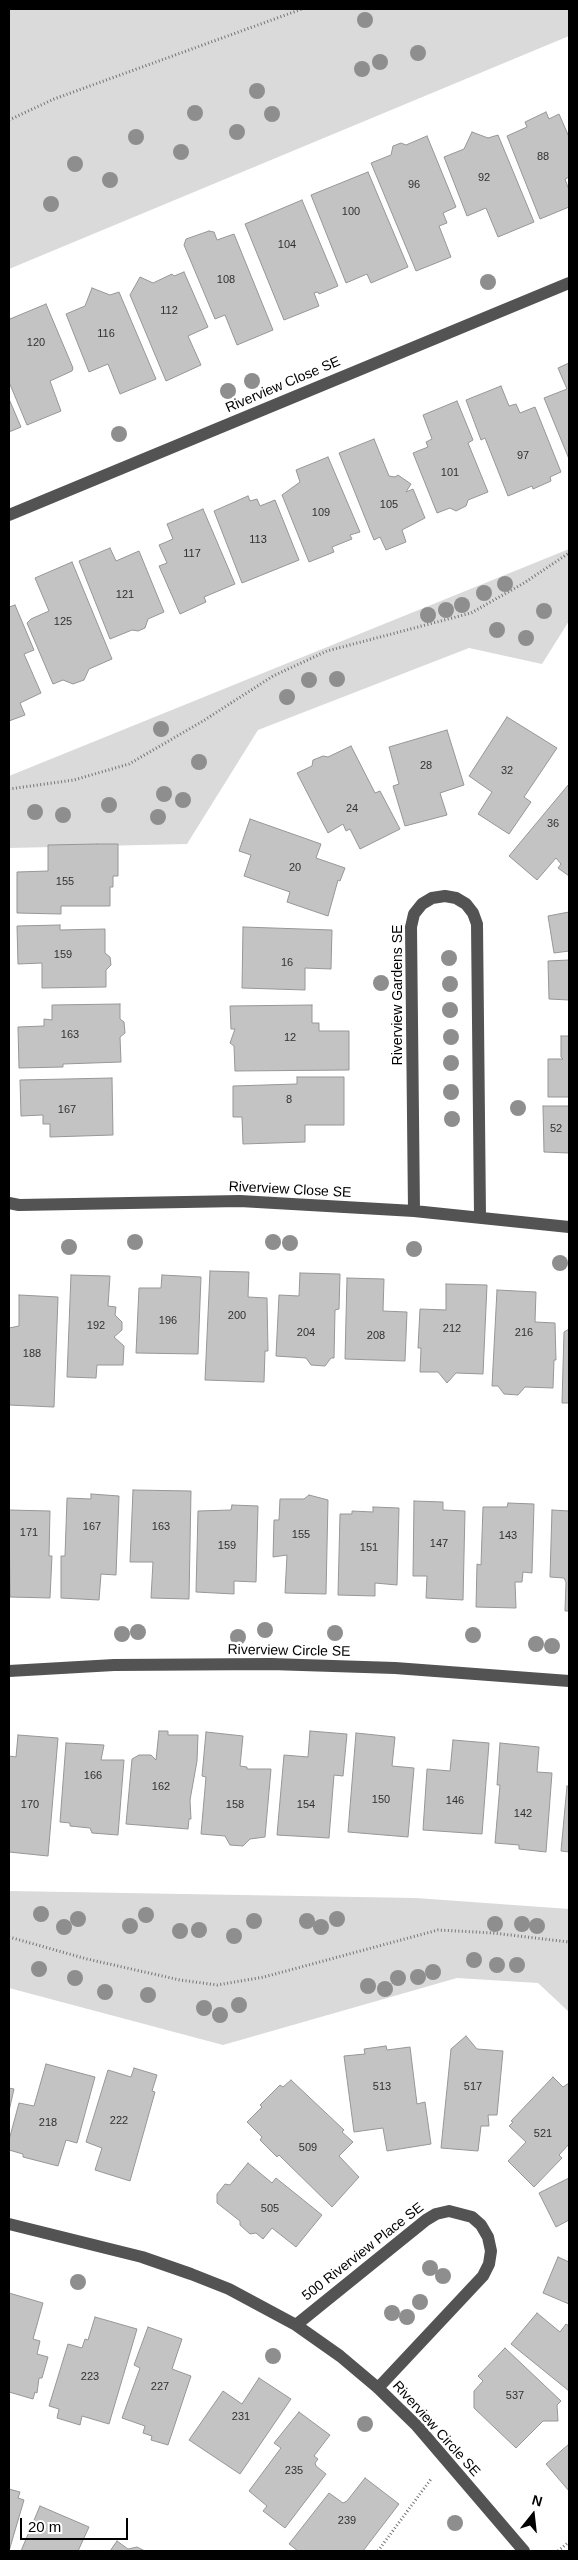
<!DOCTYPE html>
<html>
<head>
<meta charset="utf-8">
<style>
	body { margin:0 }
	#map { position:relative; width:578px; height:2560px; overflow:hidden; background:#fff; font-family:Arial,sans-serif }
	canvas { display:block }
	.frame { position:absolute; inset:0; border:10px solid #000; pointer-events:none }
	.north { position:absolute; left:508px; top:2490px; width:50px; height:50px; -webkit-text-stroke:4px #fff; paint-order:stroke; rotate:16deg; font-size:14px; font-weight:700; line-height:20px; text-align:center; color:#000 }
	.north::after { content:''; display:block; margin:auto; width:18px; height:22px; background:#000; clip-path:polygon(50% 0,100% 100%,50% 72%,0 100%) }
	.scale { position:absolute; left:20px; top:2518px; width:108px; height:22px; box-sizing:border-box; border:2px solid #000; border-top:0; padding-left:6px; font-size:15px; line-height:18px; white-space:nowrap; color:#000; -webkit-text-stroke:4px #fff; paint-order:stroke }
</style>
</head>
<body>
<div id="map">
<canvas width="578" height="2560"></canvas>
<div class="frame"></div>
<div class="north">N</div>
<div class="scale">20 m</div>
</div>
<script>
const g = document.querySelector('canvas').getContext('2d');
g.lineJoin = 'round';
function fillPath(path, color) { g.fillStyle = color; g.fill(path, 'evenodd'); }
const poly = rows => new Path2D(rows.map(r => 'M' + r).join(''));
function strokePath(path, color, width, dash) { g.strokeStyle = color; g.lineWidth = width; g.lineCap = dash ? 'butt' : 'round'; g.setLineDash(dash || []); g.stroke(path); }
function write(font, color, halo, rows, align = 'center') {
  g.font = font + ' Arial,sans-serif'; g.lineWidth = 5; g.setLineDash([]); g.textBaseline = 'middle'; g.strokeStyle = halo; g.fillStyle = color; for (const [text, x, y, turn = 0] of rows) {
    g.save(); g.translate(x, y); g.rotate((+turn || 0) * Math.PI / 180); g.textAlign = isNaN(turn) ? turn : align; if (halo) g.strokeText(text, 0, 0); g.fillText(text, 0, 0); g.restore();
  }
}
fillPath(poly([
	[9,9,569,9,569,36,9,269],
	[569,549,569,621,542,664,469,648,258,730,187,844,9,848,9,776],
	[9,1891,416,1898,569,1909,569,2012,538,1983,457,1978,223,2045,9,1988]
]), '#dadada');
const building = poly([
	[546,112,549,119,559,114,569,137,569,177,565,179,569,190,569,207,540,219,507,136,527,127,525,122,546,112],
	[472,132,488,138,498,135,534,222,498,237,486,208,467,216,444,157,464,149,472,132],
	[427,136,456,207,443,213,447,223,439,226,451,257,416,271,371,163,391,155,393,146,401,143,406,145,427,136],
	[368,172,408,267,371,283,367,274,346,283,311,195,368,172],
	[302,200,338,286,319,294,318,292,314,293,319,306,284,320,245,224,302,200],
	[209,231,214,232,217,240,234,234,273,330,237,345,225,315,215,319,184,245,186,239,209,231],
	[184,272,208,327,188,336,201,365,166,381,130,295,140,277,153,283,172,274,174,276,184,272],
	[92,288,110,295,119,292,156,379,120,394,108,364,89,372,66,314,85,306,92,288],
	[46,304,73,368,72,371,50,381,61,411,27,425,9,382,9,316,10,319,46,304],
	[569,363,569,459,544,398,567,389,558,368,569,363],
	[501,386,509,406,516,404,520,413,535,407,561,472,550,477,551,481,533,489,532,486,508,496,485,438,481,440,466,400,501,386],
	[9,399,21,427,9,432,9,399],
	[457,401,473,440,468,443,488,492,468,500,466,506,456,511,450,508,437,513,413,453,428,447,426,442,432,439,423,415,457,401],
	[374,439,389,476,395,477,398,475,411,484,406,492,413,489,425,518,402,530,406,542,386,550,380,537,374,540,339,453,374,439],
	[328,457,360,532,350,535,352,539,332,547,334,552,309,562,282,495,300,482,296,470,328,457],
	[248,496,250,501,257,499,260,506,275,500,299,560,242,583,214,511,248,496],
	[203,509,235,584,204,597,206,602,180,614,159,566,167,563,159,545,173,539,167,524,203,509],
	[110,548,116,561,139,551,164,612,148,619,145,628,138,631,132,630,110,639,79,561,110,548],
	[72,562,112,659,89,669,84,680,73,684,63,680,53,684,27,623,31,619,49,611,35,578,72,562],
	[15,605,34,650,24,654,41,693,20,703,25,715,9,721,9,607,15,605],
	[507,717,557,748,524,797,531,802,509,834,478,814,492,792,469,776,507,717],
	[447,730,464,785,440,793,447,815,405,826,393,786,399,784,389,747,447,730],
	[351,746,375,793,380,791,400,829,360,849,350,829,346,831,343,824,328,833,297,773,312,766,313,760,323,756,328,757,351,746],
	[569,784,569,876,558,868,561,864,556,858,537,880,509,856,569,784],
	[250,819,321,844,316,858,345,868,340,881,338,880,328,916,287,902,290,892,244,876,251,855,239,851,250,819],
	[97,844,118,844,118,876,113,876,113,887,110,887,110,906,61,906,61,914,17,913,17,872,48,871,48,845,97,844],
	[569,912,569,951,554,953,548,916,569,912],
	[60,925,60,930,105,929,105,953,110,957,111,965,106,970,106,987,42,988,42,963,18,964,17,926,60,925],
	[243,927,332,930,331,969,305,968,305,990,242,988,243,927],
	[569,960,569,1000,549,999,548,961,569,960],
	[120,1004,120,1019,124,1022,125,1033,120,1037,121,1062,63,1064,63,1067,19,1068,18,1027,44,1026,44,1019,52,1020,52,1005,120,1004],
	[312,1005,312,1023,319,1023,319,1031,349,1031,349,1070,235,1071,234,1046,230,1043,235,1029,231,1029,230,1006,312,1005],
	[561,1036,569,1036,569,1097,548,1097,548,1059,563,1059,561,1057,561,1036],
	[297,1077,344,1077,344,1125,305,1125,305,1142,243,1144,242,1117,233,1117,233,1086,297,1084,297,1077],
	[112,1078,113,1135,50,1137,50,1124,43,1124,43,1115,21,1116,20,1080,112,1078],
	[543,1106,569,1106,569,1153,544,1152,543,1106],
	[210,1271,249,1272,248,1297,267,1298,268,1351,265,1351,264,1382,205,1380,210,1271],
	[300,1273,340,1274,339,1309,335,1310,334,1358,331,1358,325,1366,311,1365,306,1358,276,1356,279,1295,299,1296,300,1273],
	[71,1275,110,1276,108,1306,116,1307,115,1315,122,1322,122,1330,114,1337,124,1346,123,1365,97,1365,96,1378,67,1377,71,1275],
	[162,1275,201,1277,198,1354,136,1353,139,1288,161,1288,162,1275],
	[347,1278,384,1279,383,1311,407,1312,405,1361,345,1359,347,1278],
	[446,1284,487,1285,483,1374,456,1373,447,1383,438,1372,420,1372,421,1348,418,1348,420,1309,446,1310,446,1284],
	[497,1290,536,1292,535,1322,555,1323,556,1360,554,1360,553,1388,525,1387,518,1395,504,1394,498,1386,492,1386,497,1290],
	[19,1295,58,1297,54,1407,9,1405,9,1328,19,1326,19,1295],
	[569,1329,569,1403,562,1403,564,1332,569,1329],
	[133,1490,191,1491,189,1599,151,1598,153,1562,130,1562,133,1490],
	[91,1494,119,1496,116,1575,101,1574,99,1600,61,1598,61,1556,65,1556,67,1498,91,1499,91,1494],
	[309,1495,328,1500,326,1594,285,1593,287,1555,273,1557,274,1520,279,1520,280,1499,304,1499,309,1495],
	[414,1501,443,1502,443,1510,465,1511,463,1600,426,1598,427,1576,413,1576,414,1501],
	[508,1503,534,1504,532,1573,523,1572,522,1582,515,1582,516,1608,476,1607,477,1564,481,1565,483,1507,507,1507,508,1503],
	[232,1505,258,1506,256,1582,234,1581,234,1594,196,1592,198,1511,231,1510,232,1505],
	[373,1507,399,1508,397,1585,375,1583,375,1596,338,1595,340,1514,352,1514,352,1511,373,1512,373,1507],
	[9,1510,50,1511,49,1556,52,1556,50,1598,10,1597,9,1510],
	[552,1510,569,1511,569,1611,565,1611,566,1582,564,1578,550,1577,552,1510],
	[159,1731,168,1731,168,1735,198,1735,197,1761,190,1800,191,1819,189,1819,188,1829,126,1824,132,1759,139,1755,151,1755,156,1760,159,1731],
	[310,1731,347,1734,343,1776,334,1775,329,1838,277,1835,284,1755,308,1757,310,1731],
	[206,1732,243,1736,240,1766,247,1767,247,1769,271,1769,265,1837,250,1839,243,1846,230,1845,225,1836,201,1834,206,1777,202,1776,206,1732],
	[356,1733,395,1737,392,1766,414,1768,408,1837,348,1832,356,1733],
	[18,1735,58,1738,48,1856,9,1852,9,1756,16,1757,18,1735],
	[453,1740,489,1743,482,1834,423,1830,427,1769,450,1771,453,1740],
	[66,1743,104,1745,101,1760,124,1760,118,1835,92,1833,90,1828,70,1826,70,1823,60,1822,66,1743],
	[500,1743,539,1747,537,1772,552,1773,546,1852,519,1849,519,1845,495,1843,500,1785,497,1785,500,1743],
	[567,1786,569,1787,569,1852,561,1851,567,1786],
	[466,2036,477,2049,503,2051,497,2115,488,2115,489,2126,481,2126,478,2151,441,2148,451,2049,466,2036],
	[386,2046,387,2050,410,2047,417,2104,425,2102,431,2144,387,2151,383,2128,354,2132,344,2056,365,2054,364,2049,386,2046],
	[46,2064,95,2077,77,2143,66,2140,58,2166,23,2157,23,2154,9,2150,9,2140,19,2103,34,2106,46,2064],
	[134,2068,157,2075,152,2091,155,2092,130,2181,95,2170,102,2148,86,2142,108,2070,131,2077,134,2068],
	[553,2077,563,2087,569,2083,569,2144,559,2155,562,2158,534,2187,508,2161,526,2142,509,2126,513,2122,511,2121,553,2077],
	[291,2080,344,2130,342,2132,353,2142,339,2156,359,2177,332,2207,279,2155,277,2157,260,2140,262,2137,247,2122,262,2107,260,2105,280,2085,283,2087,291,2080],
	[9,2088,14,2089,9,2111,9,2088],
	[248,2163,272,2183,276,2178,322,2215,296,2247,272,2228,263,2239,256,2233,250,2234,240,2225,240,2221,217,2203,217,2194,225,2184,230,2185,248,2163],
	[569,2178,569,2220,556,2227,539,2193,569,2178],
	[558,2257,569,2262,569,2304,543,2293,558,2257],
	[9,2293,43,2303,33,2339,40,2341,37,2354,48,2357,42,2378,39,2378,37,2393,35,2392,33,2399,9,2392,9,2293],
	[537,2313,560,2332,566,2324,569,2326,569,2391,511,2344,537,2313],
	[95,2317,137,2329,109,2424,82,2416,80,2425,57,2418,59,2409,49,2406,68,2344,82,2348,85,2339,88,2340,95,2317],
	[148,2327,182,2339,172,2369,191,2376,168,2445,151,2440,152,2436,143,2433,145,2426,122,2418,140,2368,134,2365,148,2327],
	[505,2348,561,2401,557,2405,558,2421,543,2421,516,2448,474,2408,474,2391,483,2381,478,2376,505,2348],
	[259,2378,291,2399,240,2474,189,2440,223,2391,242,2404,259,2378],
	[299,2412,330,2435,314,2456,318,2459,315,2463,316,2466,326,2474,285,2528,263,2511,267,2506,249,2491,281,2448,274,2443,299,2412],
	[569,2444,569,2491,546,2464,569,2444],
	[365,2478,399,2504,363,2551,298,2551,289,2544,329,2493,343,2503,347,2501,365,2478],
	[9,2489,20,2492,18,2498,24,2500,9,2551,9,2489],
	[40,2506,89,2527,78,2551,21,2551,40,2506],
	[117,2541,128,2549,137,2547,145,2551,110,2551,117,2541]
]);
fillPath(building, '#c3c3c3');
strokePath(building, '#979797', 1);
strokePath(poly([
	[9,120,54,99,302,9],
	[9,789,74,780,129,764,203,721,273,676,327,651,471,613,524,583,569,553],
	[9,1937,87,1959,180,1980,217,1985,264,1977,438,1930,493,1933,569,1942],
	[378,2551,431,2479],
	[558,2551,569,2542]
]), '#757575', 3, [1, 2.5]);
strokePath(poly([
	[9,515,569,283],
	[9,1203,19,1205,240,1201,414,1211,569,1227],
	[414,1211,411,927,414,914,422,904,432,898,445,896,456,898,466,904,473,913,477,924,480,1216],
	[9,1671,114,1665,271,1664,395,1668,569,1681],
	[9,2224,142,2257,191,2274,229,2289,296,2325,340,2356,378,2388,417,2426,524,2551],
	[296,2325,426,2220,436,2214,449,2211,472,2217,481,2225,488,2237,491,2251,489,2264,483,2276,378,2388]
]), '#535353', 12);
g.fillStyle = '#8e8e8e';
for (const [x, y] of [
	[365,20],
	[418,53],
	[380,62],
	[362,69],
	[257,91],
	[195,113],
	[272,114],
	[237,132],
	[136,137],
	[181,152],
	[75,164],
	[110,180],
	[51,204],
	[488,282],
	[252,381],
	[228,391],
	[119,434],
	[505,584],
	[484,593],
	[462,605],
	[446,610],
	[544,611],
	[428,615],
	[497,630],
	[526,638],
	[337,679],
	[309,680],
	[287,697],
	[161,729],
	[199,762],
	[164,794],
	[183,800],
	[109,805],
	[35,812],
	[63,815],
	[158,817],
	[449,958],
	[381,983],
	[450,984],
	[450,1010],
	[451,1037],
	[451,1063],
	[451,1092],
	[518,1108],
	[452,1119],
	[135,1242],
	[273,1242],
	[290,1243],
	[69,1247],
	[414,1249],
	[560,1263],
	[265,1630],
	[138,1632],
	[335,1633],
	[122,1634],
	[473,1635],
	[238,1637],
	[536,1644],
	[552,1646],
	[41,1914],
	[146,1915],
	[78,1919],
	[337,1919],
	[254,1921],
	[307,1921],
	[495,1924],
	[522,1924],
	[130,1926],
	[537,1926],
	[64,1927],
	[321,1927],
	[199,1930],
	[180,1931],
	[234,1936],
	[474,1960],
	[497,1965],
	[517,1965],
	[39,1969],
	[433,1972],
	[418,1977],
	[75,1978],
	[398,1978],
	[368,1986],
	[385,1989],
	[105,1992],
	[148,1995],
	[239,2005],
	[204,2008],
	[220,2015],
	[430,2268],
	[443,2276],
	[78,2282],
	[420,2302],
	[392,2313],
	[407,2317],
	[273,2356],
	[365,2424],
	[455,2523]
]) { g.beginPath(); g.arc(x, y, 8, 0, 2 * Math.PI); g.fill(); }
write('11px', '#313131', null, [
	["88",543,157],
	["92",484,178],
	["96",414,185],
	["100",351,212],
	["104",287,245],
	["108",226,280],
	["112",169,311],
	["116",106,334],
	["120",36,343],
	["97",523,456],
	["101",450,473],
	["105",389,505],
	["109",321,513],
	["113",258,540],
	["117",192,554],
	["121",125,595],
	["125",63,622],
	["28",426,766],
	["32",507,771],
	["24",352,809],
	["36",553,824],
	["20",295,868],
	["155",65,882],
	["159",63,955],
	["16",287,963],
	["163",70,1035],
	["12",290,1038],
	["8",289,1100],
	["167",67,1110],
	["52",556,1129],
	["200",237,1316],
	["196",168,1321],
	["192",96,1326],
	["212",452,1329],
	["204",306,1333],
	["216",524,1333],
	["208",376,1336],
	["188",32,1354],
	["167",92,1527],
	["163",161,1527],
	["171",29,1533],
	["155",301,1535],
	["143",508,1536],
	["147",439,1544],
	["159",227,1546],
	["151",369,1548],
	["166",93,1776],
	["162",161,1787],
	["150",381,1800],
	["146",455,1801],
	["170",30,1805],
	["158",235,1805],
	["154",306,1805],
	["142",523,1814],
	["513",382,2087],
	["517",473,2087],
	["222",119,2121],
	["218",48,2123],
	["521",543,2134],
	["509",308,2148],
	["505",270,2209],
	["223",90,2377],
	["227",160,2387],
	["537",515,2396],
	["231",241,2417],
	["235",294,2471],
	["239",347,2521]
]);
write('14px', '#000', '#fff', [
	["Riverview Close SE",283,385,-23],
	["Riverview Gardens SE",398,995,-90],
	["Riverview Close SE",290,1190,3],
	["Riverview Circle SE",289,1651,1],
	["500 Riverview Place SE",363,2252,-38],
	["Riverview Circle SE",436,2429,48]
]);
</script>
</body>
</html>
